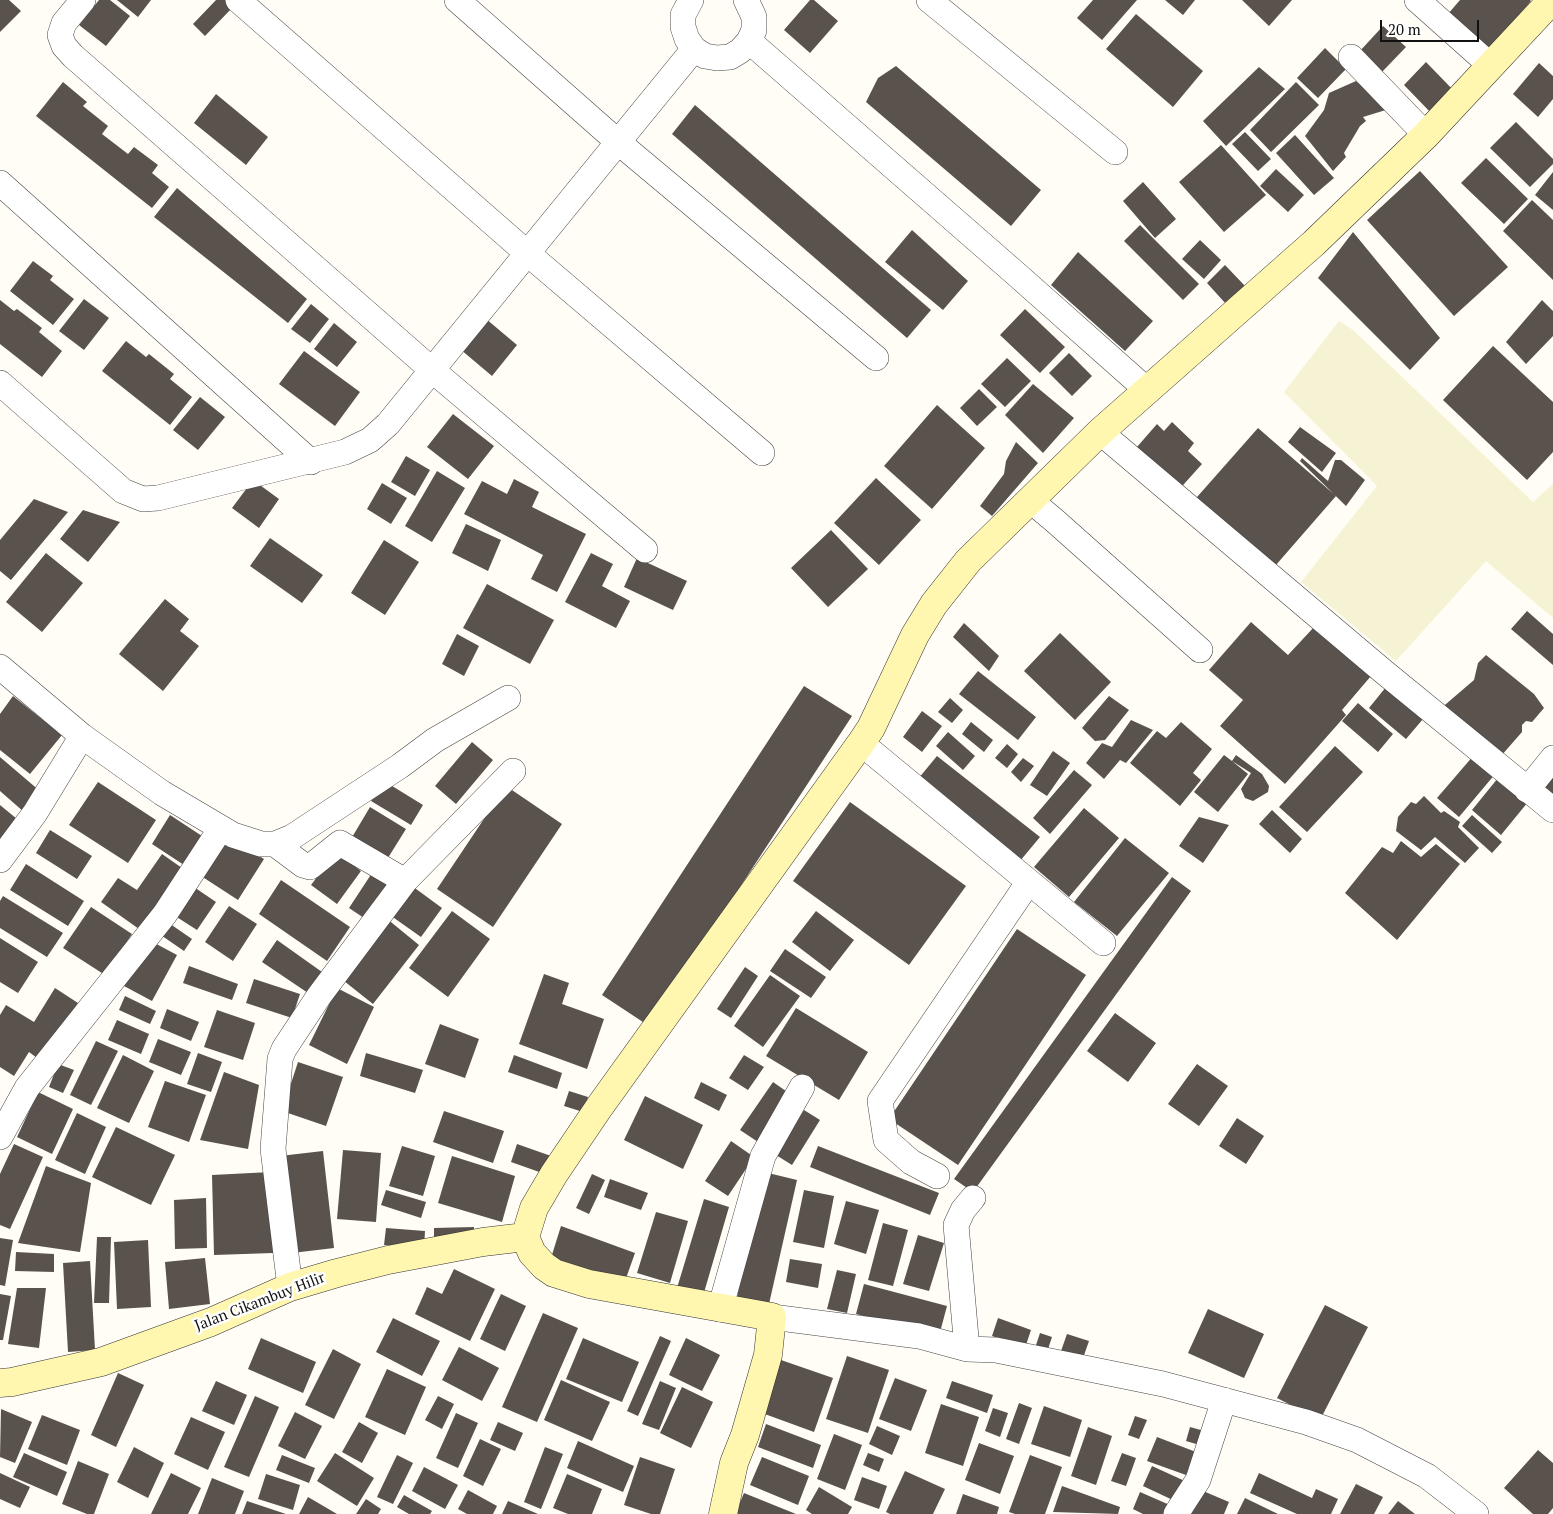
<!DOCTYPE html>
<html>
<head>
<meta charset="utf-8">
<style>
	body { margin:0 }
	#map { position:relative; width:1553px; height:1514px; overflow:hidden; background:#fffdf5; font-family:"PT Serif",serif }
	canvas { display:block }
	.scale { position:absolute; left:1380px; top:20px; width:99px; height:22px; box-sizing:border-box; border:2px solid #111; border-top:0; padding-left:6px; font-size:15px; line-height:18px; white-space:nowrap; color:#111; -webkit-text-stroke:4px #fff; paint-order:stroke }
</style>
</head>
<body>
<div id="map">
<canvas width="1553" height="1514"></canvas>
<div class="scale">20 m</div>
</div>
<script>
const g = document.querySelector('canvas').getContext('2d');
g.lineJoin = 'round';
function fillPath(path, color) { g.fillStyle = color; g.fill(path, 'evenodd'); }
const poly = rows => new Path2D(rows.map(r => 'M' + r).join(''));
function strokePath(path, color, width, dash) { g.strokeStyle = color; g.lineWidth = width; g.lineCap = dash ? 'butt' : 'round'; g.setLineDash(dash || []); g.stroke(path); }
function write(font, color, halo, rows, align = 'center') {
  g.font = font + ' "PT Serif",serif'; g.lineWidth = 5; g.setLineDash([]); g.textBaseline = 'middle'; g.strokeStyle = halo; g.fillStyle = color; for (const [text, x, y, turn = 0] of rows) {
    g.save(); g.translate(x, y); g.rotate((+turn || 0) * Math.PI / 180); g.textAlign = isNaN(turn) ? turn : align; if (halo) g.strokeText(text, 0, 0); g.fillText(text, 0, 0); g.restore();
  }
}
fillPath(poly([
	[1339,321,1353,330,1533,502,1553,484,1553,618,1486,561,1396,661,1301,582,1377,486,1284,392]
]), '#f6f3d4');
fillPath(poly([
	[0,0,9,0,21,11,0,32],
	[99,0,110,0,130,16,106,46,79,25],
	[117,0,151,0,138,17],
	[216,0,226,0,233,7,205,36,193,24],
	[810,0,814,0,838,21,810,53,784,30],
	[1093,0,1137,0,1102,40,1077,18],
	[1165,0,1195,0,1183,15],
	[1242,0,1292,0,1269,26],
	[1460,0,1530,0,1531,1,1489,50,1448,14],
	[1136,14,1203,71,1173,107,1106,49],
	[1383,26,1406,47,1381,73,1359,52],
	[1325,48,1346,69,1318,98,1297,78],
	[1426,62,1456,93,1433,115,1404,85],
	[1539,63,1553,76,1553,99,1538,117,1513,94],
	[896,66,1041,190,1011,226,866,102,878,78],
	[1259,67,1285,89,1226,146,1203,121],
	[1356,81,1389,109,1363,117,1366,121,1360,126,1344,153,1346,157,1333,171,1305,136,1324,110,1329,93],
	[63,82,87,102,83,106,108,126,102,134,128,154,134,147,158,165,152,173,169,187,152,208,36,116],
	[1296,82,1319,105,1271,152,1250,130],
	[216,94,268,137,246,165,194,123],
	[695,105,931,310,907,338,672,134],
	[1516,122,1553,159,1553,164,1530,187,1490,148],
	[1245,132,1271,159,1258,171,1232,144],
	[1295,135,1334,178,1314,195,1276,153],
	[1221,145,1266,195,1224,232,1179,182],
	[1486,158,1528,199,1504,224,1461,183],
	[1276,169,1304,195,1288,212,1260,186],
	[1420,171,1508,267,1454,316,1367,220],
	[1553,172,1553,210,1535,195],
	[1143,182,1176,219,1155,238,1123,201],
	[177,188,307,299,288,323,154,217],
	[1532,200,1553,220,1553,280,1503,231],
	[1140,225,1199,284,1183,300,1124,241],
	[912,230,968,281,943,310,885,262],
	[1353,232,1440,338,1410,370,1318,278],
	[1200,240,1221,260,1204,279,1182,259],
	[1078,252,1153,321,1125,351,1051,285],
	[33,261,53,276,50,280,74,299,53,325,10,291],
	[1225,265,1245,286,1226,304,1207,283],
	[84,299,109,318,84,350,59,331],
	[0,300,14,311,17,309,42,328,39,332,62,351,42,377,0,344],
	[1542,300,1553,311,1553,336,1526,364,1506,342],
	[311,304,329,319,310,343,291,329],
	[1025,309,1065,347,1040,373,1000,335],
	[485,318,517,345,492,376,460,349],
	[334,323,357,342,337,367,314,349],
	[126,341,146,357,149,354,174,374,170,379,192,397,170,425,102,371],
	[1493,346,1553,402,1553,452,1527,480,1443,400],
	[304,351,360,392,335,426,279,384],
	[1069,353,1092,376,1072,396,1049,373],
	[1007,358,1031,381,1005,407,981,384],
	[1033,384,1074,418,1043,453,1005,415],
	[979,389,997,407,977,426,960,408],
	[200,397,225,417,198,450,173,430],
	[937,405,985,448,932,509,884,466],
	[453,414,494,446,468,479,427,447],
	[1172,422,1194,443,1188,451,1202,464,1175,494,1130,455,1157,424,1164,431],
	[1300,427,1336,453,1322,472,1288,442],
	[1258,428,1336,496,1269,573,1190,505],
	[1016,442,1038,463,992,516,980,506,1004,474,1006,461],
	[406,456,430,470,415,496,391,482],
	[1302,458,1328,481,1335,460,1341,460,1365,480,1346,506,1300,461],
	[437,471,465,488,432,542,405,526],
	[876,478,921,520,879,565,834,523],
	[514,479,539,492,532,507,586,534,557,592,531,579,543,555,464,514,482,481,507,494],
	[253,480,279,499,259,528,232,508],
	[382,483,407,498,391,524,367,509],
	[34,499,68,512,11,580,0,571,0,540],
	[83,510,120,522,88,562,60,539],
	[466,524,501,540,488,571,452,553],
	[831,530,868,569,828,607,791,568],
	[270,538,323,575,302,603,250,566],
	[384,540,419,562,385,615,351,593],
	[46,553,83,583,42,632,6,602],
	[591,553,613,564,602,586,630,601,616,628,565,602],
	[637,558,687,581,673,610,624,587],
	[487,584,554,620,530,664,463,628],
	[165,599,189,619,180,631,199,646,163,691,119,654],
	[1527,611,1553,634,1553,665,1511,629],
	[1251,622,1288,655,1315,626,1371,676,1342,710,1346,715,1285,784,1220,726,1243,700,1209,670],
	[964,623,999,656,989,671,953,637],
	[1060,633,1111,682,1075,720,1024,671],
	[457,634,479,646,464,676,442,664],
	[1486,655,1534,694,1544,708,1532,722,1526,721,1522,725,1522,732,1501,756,1439,710,1474,680,1478,663],
	[978,671,1036,717,1018,740,959,694],
	[804,686,852,716,649,1026,602,995],
	[1386,687,1423,719,1406,739,1369,708],
	[13,696,62,735,30,774,0,750,0,714],
	[1109,696,1129,710,1105,740,1095,741,1082,728],
	[950,698,963,710,952,723,938,712],
	[1358,703,1393,734,1378,752,1342,721],
	[922,711,942,726,922,752,903,737],
	[1131,720,1153,730,1126,763,1120,760,1104,779,1086,763,1102,743,1112,747],
	[971,722,993,740,984,752,962,734],
	[1181,722,1212,749,1193,773,1201,780,1180,806,1130,763,1157,731,1166,738],
	[948,732,975,756,963,770,936,746],
	[472,742,493,760,456,804,435,786],
	[1007,744,1018,754,1007,768,995,758],
	[1335,746,1363,772,1307,832,1279,807],
	[1053,751,1070,763,1047,796,1030,785],
	[1224,755,1232,761,1236,755,1262,774,1269,786,1268,792,1253,801,1245,798,1241,789,1251,773,1232,761,1248,774,1218,812,1194,792],
	[1474,755,1496,773,1459,817,1437,798],
	[937,756,1040,837,1020,861,918,779],
	[0,757,41,792,24,812,0,791],
	[1023,758,1034,766,1021,782,1011,772],
	[1074,770,1092,785,1050,834,1033,818],
	[1553,773,1553,802,1539,790],
	[1498,778,1528,802,1501,835,1472,810],
	[384,781,423,805,411,825,371,801],
	[98,782,156,820,128,863,69,825],
	[506,786,562,824,493,927,437,889],
	[1424,796,1441,813,1444,811,1460,822,1458,827,1479,848,1465,863,1435,837,1421,850,1396,831,1398,817,1411,802,1416,804],
	[850,802,966,886,909,965,793,881],
	[0,805,17,819,0,839],
	[370,807,406,829,386,861,351,839],
	[1084,808,1119,838,1069,897,1034,867],
	[1272,810,1302,839,1290,853,1259,824],
	[170,815,205,838,187,867,152,844],
	[1472,815,1502,842,1492,853,1462,826],
	[1199,817,1229,825,1203,863,1179,846],
	[50,830,92,856,77,879,36,853],
	[223,834,264,859,238,900,198,874],
	[1125,838,1169,873,1117,936,1074,902],
	[1401,841,1421,857,1436,844,1460,864,1397,940,1345,893,1382,847,1393,853],
	[336,852,361,871,337,904,311,885],
	[162,854,182,868,139,929,101,902,118,878,137,890],
	[26,864,84,901,68,926,10,890],
	[372,873,394,887,370,922,349,908],
	[1172,877,1191,891,973,1192,954,1179],
	[281,880,350,927,327,961,259,914],
	[408,883,442,908,421,937,387,913],
	[191,885,216,902,197,930,172,914],
	[3,896,63,933,47,957,0,928,0,901],
	[229,906,257,924,233,961,205,942],
	[91,907,132,934,105,975,63,948],
	[452,911,490,939,448,997,409,968],
	[816,911,854,940,830,971,792,942],
	[386,918,419,945,373,1004,339,977],
	[163,919,192,939,184,951,155,931],
	[1017,929,1086,975,958,1165,889,1119],
	[0,938,38,962,18,993,0,982],
	[149,940,177,955,152,1001,124,986],
	[277,940,322,972,308,993,262,962],
	[785,949,826,977,811,998,770,971],
	[189,966,238,984,232,1000,183,983],
	[745,967,758,976,731,1018,717,1009],
	[544,974,569,983,562,1004,604,1019,587,1069,519,1044],
	[770,975,800,996,763,1047,734,1026],
	[254,979,300,994,292,1018,246,1003],
	[55,988,78,1003,41,1061,29,1052,14,1076,0,1067,0,1015,6,1005,34,1022],
	[337,988,374,1007,347,1064,309,1045],
	[125,996,156,1011,150,1024,119,1010],
	[796,1008,868,1052,839,1100,766,1056],
	[167,1009,199,1022,191,1041,160,1028],
	[217,1010,255,1023,243,1060,204,1047],
	[1115,1013,1156,1043,1128,1082,1087,1051],
	[117,1020,149,1034,141,1054,108,1040],
	[440,1024,479,1039,465,1078,425,1064],
	[158,1039,191,1052,181,1075,149,1062],
	[96,1041,118,1051,91,1105,70,1095],
	[198,1053,222,1062,211,1092,187,1084],
	[366,1053,423,1070,415,1093,360,1076],
	[123,1055,154,1071,129,1123,97,1108],
	[514,1055,562,1073,557,1089,508,1072],
	[744,1055,764,1067,748,1090,729,1078],
	[298,1062,343,1077,326,1126,282,1111],
	[58,1064,74,1070,63,1093,49,1087],
	[1197,1064,1228,1086,1199,1126,1168,1104],
	[224,1072,259,1085,248,1149,200,1140],
	[165,1081,206,1095,189,1142,148,1127],
	[701,1082,727,1095,719,1111,694,1098],
	[773,1082,793,1096,761,1144,740,1130],
	[569,1091,588,1097,583,1112,564,1106],
	[38,1092,73,1109,52,1154,17,1137],
	[645,1096,703,1125,683,1169,624,1140],
	[804,1110,820,1120,792,1165,776,1155],
	[444,1111,504,1131,493,1163,433,1142],
	[77,1113,106,1127,85,1174,55,1160],
	[1237,1118,1264,1136,1246,1164,1219,1146],
	[116,1127,175,1155,151,1205,92,1177],
	[731,1141,754,1157,728,1196,705,1181],
	[14,1144,43,1157,10,1229,0,1225,0,1174],
	[517,1144,551,1156,545,1174,511,1162],
	[402,1146,435,1156,423,1196,389,1186],
	[818,1146,939,1193,930,1215,810,1167],
	[343,1150,381,1153,376,1222,337,1219],
	[323,1151,334,1248,292,1253,280,1156],
	[452,1156,515,1176,502,1222,438,1203],
	[46,1166,91,1183,80,1252,18,1243],
	[271,1172,273,1253,214,1255,212,1175],
	[764,1172,797,1180,769,1304,737,1297],
	[592,1174,605,1180,589,1214,576,1208],
	[610,1179,648,1193,641,1210,604,1197],
	[386,1190,426,1202,421,1218,381,1205],
	[804,1190,834,1196,824,1248,793,1242],
	[206,1198,207,1248,175,1249,174,1200],
	[704,1199,729,1207,703,1296,677,1288],
	[846,1201,879,1210,866,1254,834,1244],
	[656,1212,688,1221,670,1283,637,1273],
	[883,1223,908,1230,893,1286,868,1280],
	[561,1226,635,1253,624,1284,551,1258],
	[474,1227,474,1239,434,1240,434,1228],
	[386,1228,425,1231,424,1248,384,1245],
	[918,1235,944,1243,929,1291,903,1284],
	[97,1237,111,1237,109,1303,94,1303],
	[0,1238,13,1240,5,1286,0,1285],
	[148,1240,151,1307,117,1309,114,1242],
	[16,1252,54,1254,54,1272,15,1271],
	[205,1258,210,1304,169,1309,165,1262],
	[790,1259,822,1264,818,1288,786,1282],
	[90,1261,95,1350,68,1352,63,1263],
	[454,1269,495,1289,470,1341,415,1314,427,1287,442,1294],
	[837,1270,856,1274,847,1313,827,1309],
	[864,1284,947,1306,939,1336,856,1314],
	[17,1288,46,1288,39,1348,8,1344],
	[0,1294,11,1296,3,1340,0,1340],
	[501,1294,526,1306,505,1351,480,1339],
	[1325,1305,1368,1327,1320,1420,1277,1398],
	[1208,1309,1264,1334,1244,1378,1188,1353],
	[543,1313,578,1328,537,1422,502,1407],
	[393,1318,440,1341,422,1376,376,1352],
	[998,1318,1031,1330,1025,1348,992,1336],
	[1040,1333,1052,1337,1047,1352,1035,1348],
	[1067,1334,1089,1341,1083,1358,1061,1351],
	[660,1336,671,1341,638,1416,627,1411],
	[261,1338,316,1362,303,1393,248,1369],
	[583,1338,639,1362,622,1402,566,1379],
	[686,1338,720,1355,702,1391,669,1375],
	[459,1347,499,1368,482,1401,442,1380],
	[333,1349,361,1364,334,1419,305,1405],
	[847,1356,889,1370,868,1433,826,1419],
	[781,1360,833,1378,814,1432,762,1413],
	[387,1369,426,1387,405,1435,365,1417],
	[118,1373,144,1385,116,1447,91,1435],
	[895,1378,927,1390,911,1431,879,1419],
	[561,1380,610,1402,592,1441,544,1420],
	[216,1381,247,1395,234,1425,202,1411],
	[660,1381,676,1388,659,1430,642,1424],
	[952,1381,993,1395,987,1413,946,1398],
	[682,1387,713,1402,691,1448,660,1433],
	[255,1396,279,1407,249,1477,224,1467],
	[438,1396,454,1404,442,1429,425,1420],
	[1019,1403,1032,1408,1019,1444,1006,1439],
	[941,1404,979,1417,963,1466,925,1453],
	[1044,1406,1082,1420,1070,1457,1031,1444],
	[993,1408,1008,1413,1000,1437,985,1431],
	[1,1409,32,1422,15,1463,0,1457],
	[295,1412,322,1426,305,1459,278,1446],
	[456,1413,478,1423,458,1468,436,1458],
	[42,1415,80,1430,67,1465,28,1449],
	[1135,1416,1147,1420,1139,1439,1128,1435],
	[191,1417,225,1432,208,1470,174,1454],
	[359,1422,378,1433,362,1463,342,1452],
	[498,1422,523,1433,515,1451,490,1440],
	[766,1424,821,1445,813,1468,758,1447],
	[877,1426,900,1436,892,1455,869,1444],
	[1088,1427,1112,1436,1096,1485,1071,1476],
	[1190,1427,1208,1432,1203,1446,1186,1441],
	[834,1434,862,1445,845,1490,817,1479],
	[1157,1437,1196,1452,1186,1475,1147,1461],
	[480,1439,501,1449,483,1486,463,1476],
	[578,1441,634,1466,623,1492,567,1468],
	[979,1443,1014,1456,1000,1494,965,1480],
	[134,1447,164,1463,148,1498,117,1482],
	[545,1447,563,1454,541,1509,524,1502],
	[1538,1450,1553,1463,1553,1508,1548,1514,1533,1514,1504,1488],
	[24,1453,67,1472,57,1496,13,1477],
	[335,1453,374,1478,357,1506,317,1481],
	[868,1453,884,1459,879,1472,863,1465],
	[1122,1453,1136,1458,1126,1486,1111,1481],
	[282,1455,315,1468,309,1483,276,1470],
	[397,1455,413,1463,393,1504,377,1497],
	[1030,1455,1062,1467,1045,1514,1015,1514,1009,1512],
	[640,1457,675,1469,660,1514,651,1514,624,1505],
	[762,1457,809,1476,798,1505,750,1485],
	[78,1461,109,1474,94,1514,87,1514,62,1504],
	[1152,1466,1187,1482,1177,1502,1143,1486],
	[424,1467,458,1485,445,1509,412,1491],
	[905,1471,945,1489,933,1514,890,1514,886,1512],
	[0,1473,30,1487,20,1508,0,1499],
	[171,1473,201,1488,188,1514,151,1514],
	[1259,1473,1312,1498,1316,1489,1338,1499,1331,1514,1297,1514,1250,1493],
	[266,1474,300,1485,293,1510,258,1499],
	[567,1474,602,1489,592,1514,568,1514,553,1508],
	[862,1477,887,1486,879,1509,854,1500],
	[212,1478,244,1491,235,1514,198,1514],
	[1356,1484,1383,1497,1374,1514,1340,1514],
	[1062,1486,1120,1507,1118,1514,1053,1512],
	[819,1487,852,1507,848,1514,812,1514,806,1510],
	[1196,1488,1229,1502,1224,1514,1186,1514],
	[468,1490,497,1506,493,1514,467,1514,458,1509],
	[1140,1492,1172,1506,1168,1514,1143,1514,1133,1509],
	[744,1493,796,1514,735,1514],
	[963,1494,999,1507,997,1514,956,1514],
	[404,1495,432,1511,430,1514,409,1514,397,1507],
	[308,1497,337,1514,299,1514],
	[1245,1498,1278,1514,1237,1514],
	[366,1499,381,1509,378,1514,356,1514],
	[247,1501,286,1514,242,1514],
	[508,1501,538,1514,502,1514],
	[1398,1501,1415,1514,1388,1514]
]), '#5a524d');
const street = poly([
	[83,0,64,23,60,35,64,46,73,56,432,370,645,550],
	[238,0,527,253,762,453],
	[457,0,618,142,876,358],
	[691,0,683,15,683,27,687,39,694,49,705,56,717,58,730,57,740,51,749,41,754,30,754,17,746,0],
	[929,0,1115,152],
	[1417,0,1490,65],
	[749,41,1015,273,1148,391],
	[1351,57,1426,135],
	[0,183,311,462],
	[0,383,123,491,143,499,158,498,345,452,370,440,388,424,694,49],
	[1100,432,1384,672,1553,810],
	[1030,500,1055,521,1200,650],
	[0,667,82,736,162,793,233,835,261,844,275,844,292,837,400,766,435,740,508,698],
	[861,743,1103,943],
	[1527,790,1553,758],
	[275,844,303,865,310,867,340,843,405,881],
	[0,860,35,813,82,736],
	[0,1137,27,1088,165,914,221,828],
	[937,1176,911,1162,886,1140,880,1101,1028,883],
	[290,1287,273,1149,280,1059,284,1049,319,996,405,881,513,771],
	[720,1309,763,1156,802,1087],
	[772,1317,919,1336,967,1349,996,1350,1163,1384,1306,1422,1357,1440,1427,1476,1476,1514],
	[967,1349,956,1225,963,1210,973,1198],
	[1176,1514,1198,1480,1224,1400]
]);
const secondary = poly([
	[0,1383,12,1382,101,1362,211,1322,290,1287,337,1273,388,1260,483,1242,525,1237],
	[723,1514,734,1463,745,1435,768,1355,772,1317,589,1284,554,1273,544,1266,532,1253,525,1237,534,1208,554,1174,600,1106,861,743,871,728,915,635,934,604,968,561,1100,432,1314,243,1426,135,1552,0]
]);
strokePath(street, '#444', 26);
strokePath(secondary, '#333', 29);
strokePath(street, '#fff', 25);
strokePath(secondary, '#fff6b0', 28);
write('15px', '#111', '#fff', [
	["Jalan Cikambuy Hilir",260,1302,-21]
]);
</script>
</body>
</html>
